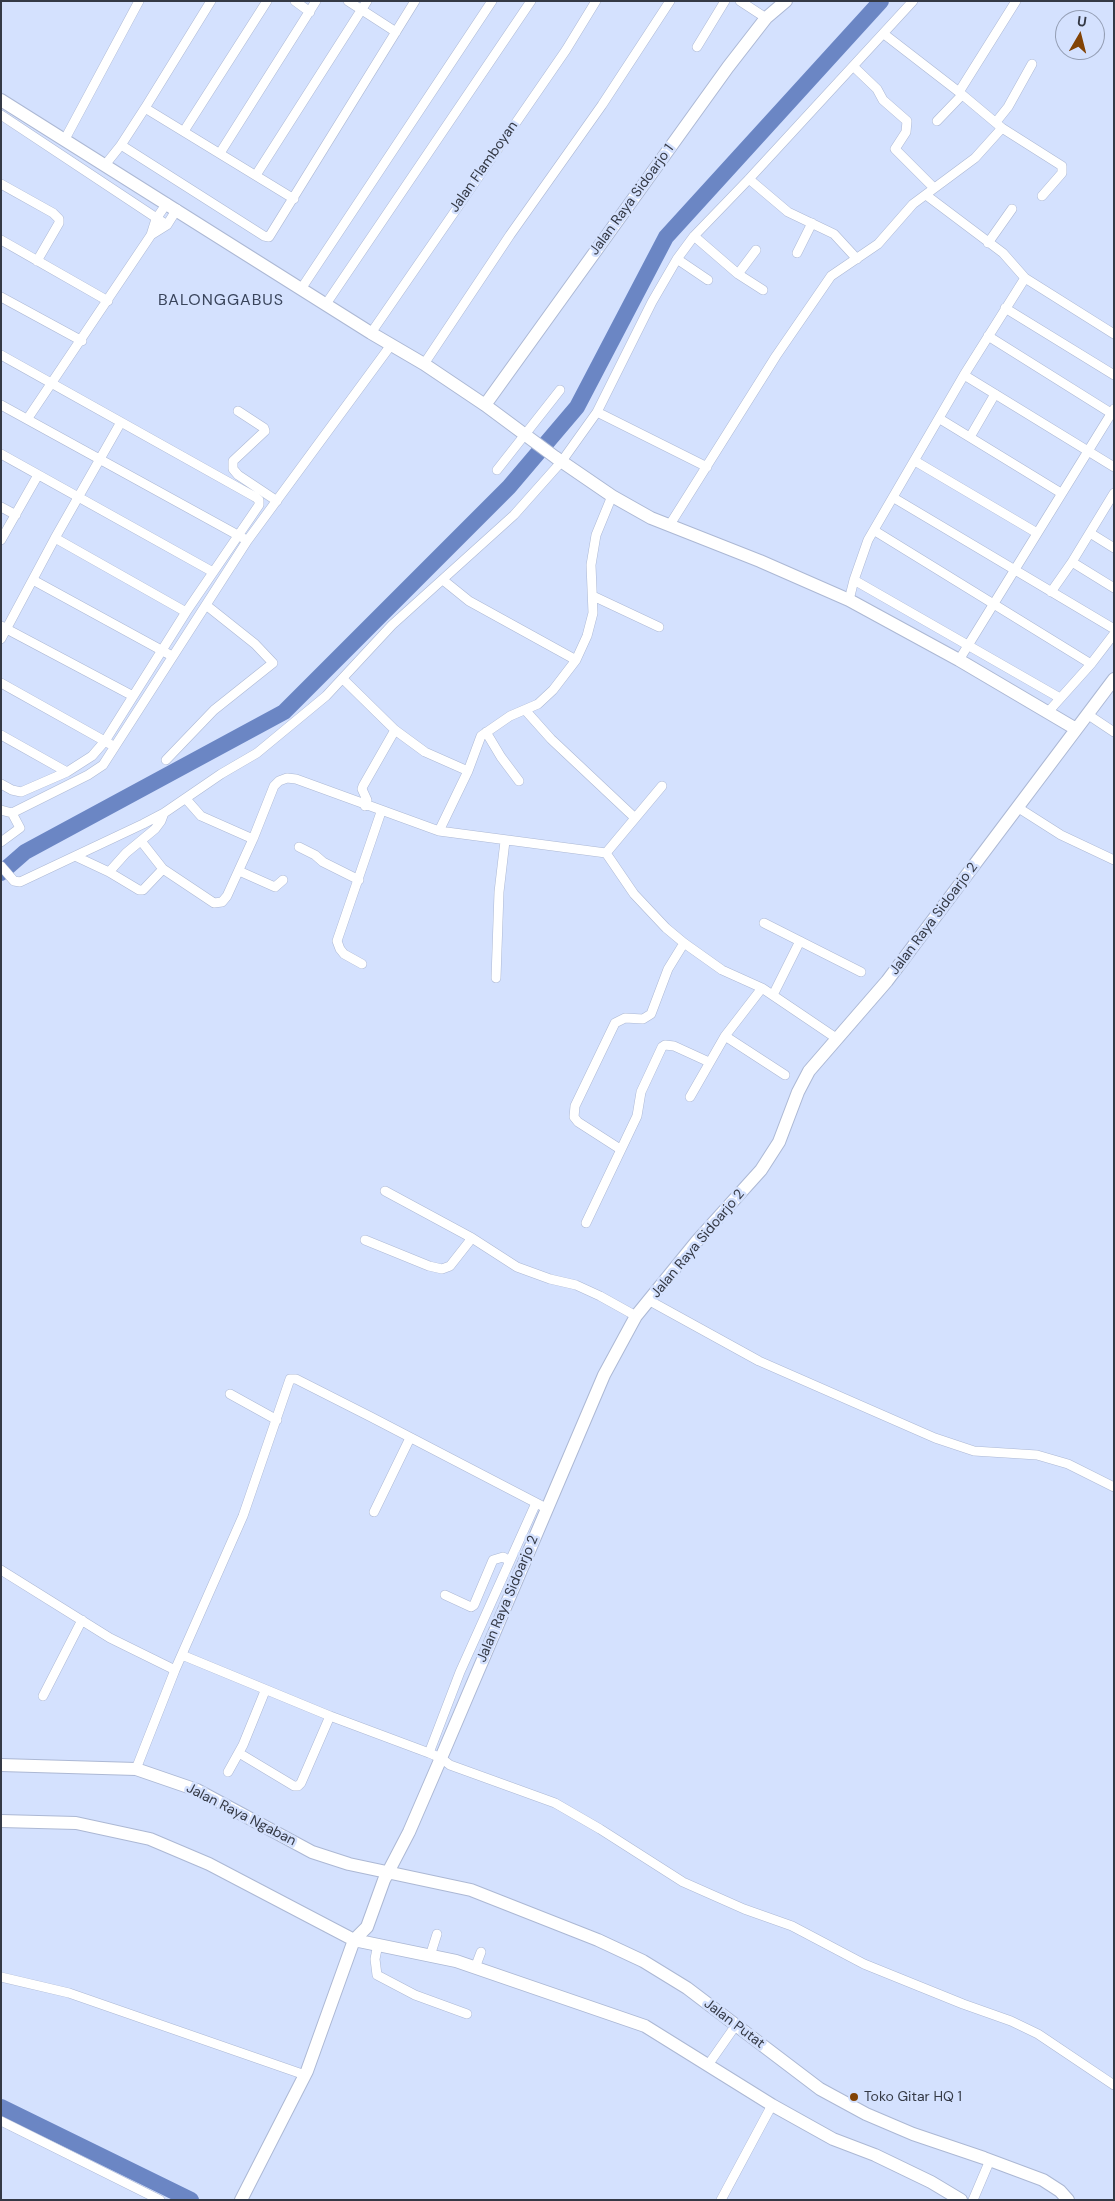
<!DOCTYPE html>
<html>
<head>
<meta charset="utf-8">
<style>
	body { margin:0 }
	#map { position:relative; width:1115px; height:2201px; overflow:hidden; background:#d4e1fe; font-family:"DM Sans",sans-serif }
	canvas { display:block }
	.frame { position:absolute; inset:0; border:2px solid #343945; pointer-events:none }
	.north { position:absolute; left:1055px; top:10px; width:50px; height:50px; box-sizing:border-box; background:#d4e1fe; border:1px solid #949eb4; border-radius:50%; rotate:8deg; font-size:14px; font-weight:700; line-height:20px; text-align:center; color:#343945 }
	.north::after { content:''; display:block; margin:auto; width:18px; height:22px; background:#824305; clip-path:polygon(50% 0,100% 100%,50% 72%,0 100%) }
</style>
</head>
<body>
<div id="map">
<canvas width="1115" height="2201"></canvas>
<div class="frame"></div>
<div class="north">U</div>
</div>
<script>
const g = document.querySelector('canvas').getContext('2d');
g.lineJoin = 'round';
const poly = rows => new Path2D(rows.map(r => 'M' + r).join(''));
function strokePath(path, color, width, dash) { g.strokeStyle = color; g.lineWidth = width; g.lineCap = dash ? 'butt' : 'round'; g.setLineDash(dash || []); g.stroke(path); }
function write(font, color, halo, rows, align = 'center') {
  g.font = font + ' "DM Sans",sans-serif'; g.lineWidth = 5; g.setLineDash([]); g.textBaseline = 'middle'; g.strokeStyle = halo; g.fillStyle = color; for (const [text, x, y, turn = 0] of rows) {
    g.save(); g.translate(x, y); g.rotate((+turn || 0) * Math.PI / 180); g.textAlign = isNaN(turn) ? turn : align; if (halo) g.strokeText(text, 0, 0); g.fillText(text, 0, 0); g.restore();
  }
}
strokePath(poly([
	[1,873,25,852,284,712,509,487,577,407,666,237,881,1],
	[1,2107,191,2200]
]), '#6b86c4', 16);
const street = poly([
	[295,1,310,12],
	[348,1,396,32],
	[740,1,766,18],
	[884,34,959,92],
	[697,47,725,1],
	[853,66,877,89,883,100,907,121,906,132,895,149,934,188],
	[145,108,294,199],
	[1,115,167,225],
	[937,121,962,95],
	[996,122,1008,107,1032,64],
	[1002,128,1062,166,1062,173,1042,196],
	[184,131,267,1],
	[65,139,139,1],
	[121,145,264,236,269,237,415,1],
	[220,153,316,1],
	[105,165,121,145,145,108,211,1],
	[256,175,367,1],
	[749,179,788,212,834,234,857,259],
	[1,184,53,213,59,219,59,223,37,261],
	[926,195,1003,253,1025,278,1114,334],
	[151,235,167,225,177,209],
	[694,236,738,274,763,290],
	[1,240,108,301],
	[988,243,1012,209],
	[797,253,812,223],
	[677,259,708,280],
	[738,274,756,250],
	[301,289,492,1],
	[1,297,82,341],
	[326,304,531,1],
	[1005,308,1114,375],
	[371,333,566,50,596,1],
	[988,336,1114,415],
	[1,355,255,497,259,500,259,505,186,612,105,741,92,756,67,772,21,792,12,790,1,784],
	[424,364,510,235,602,105,670,1],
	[964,375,1114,467],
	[1,405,243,538],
	[238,411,264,428,265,431,233,461,233,469,238,475,277,501],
	[597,412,707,467],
	[28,418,151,235,156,219,167,203],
	[940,419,1061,493],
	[970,437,995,394],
	[1,454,213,572],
	[915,461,1037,533],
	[497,470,560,390],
	[894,498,1114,629],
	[1,507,16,515],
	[669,526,776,356,831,276,878,244,913,204,975,158,1002,128,959,92,1016,1],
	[875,531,1091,664],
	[1090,533,1114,548],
	[55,538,186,612],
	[1,540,38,475],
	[1072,562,1114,588],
	[33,580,172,656],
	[443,580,469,601,576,660],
	[854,580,1060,698],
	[1051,592,1072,562,1114,493],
	[593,596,659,627],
	[849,600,854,580,868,540,964,375,1025,278],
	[1,626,133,696],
	[1,639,55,538,121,422],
	[959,660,1114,409],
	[343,679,395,730,425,752,468,771],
	[1,683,110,744],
	[526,711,551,739,635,818],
	[1048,712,1091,664,1114,634],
	[1087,714,1114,732],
	[486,732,501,757,519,781],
	[1,735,67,772],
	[166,760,214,710,273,663,255,644,206,605],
	[186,799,201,816,253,839],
	[365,806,367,800,362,789,363,786,395,730],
	[1017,807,1061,835,1114,860],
	[1,810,12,813,20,828,1,842],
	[12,813,88,775,103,765,247,541,391,345],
	[439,831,468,771,481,736,510,716,538,704,553,690,576,660,587,636,593,613,591,565,596,535,612,496],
	[141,841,163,869,214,903,222,902,227,896,253,839,274,786,279,781,287,778,296,779,439,831,606,853,634,894,666,928,684,943,722,970,762,988,836,1038],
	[299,847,315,855,323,862,359,880],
	[606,853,662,786],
	[77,857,109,872,139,890,143,890,163,869],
	[1,866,14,881,20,882,143,824,164,813,221,774,257,753,326,696,392,625,514,515,562,461,597,412,652,302,677,259,694,236,749,179,913,1],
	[239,871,275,887,283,880],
	[109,872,126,853,155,829,161,821,164,813],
	[764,923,861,972],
	[362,964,344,954,340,949,337,941,381,812],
	[496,978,499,892,505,841],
	[773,995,800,941],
	[725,1036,762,988],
	[690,1097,725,1036,785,1075],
	[620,1149,578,1122,574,1117,575,1106,615,1023,625,1018,643,1019,651,1014,668,969,684,943],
	[385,1191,472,1238,517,1267,550,1279,576,1285,600,1296,636,1316],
	[586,1223,637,1116,641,1092,662,1047,665,1045,674,1046,709,1062],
	[365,1240,429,1266,442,1269,450,1266,472,1238],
	[650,1301,759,1361,935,1438,974,1451,1037,1455,1068,1464,1114,1487],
	[230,1394,277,1420],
	[374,1512,410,1438],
	[1,1570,110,1638,175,1670],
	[445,1595,471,1607,474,1605,493,1560,503,1557,510,1561],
	[182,1655,330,1716,429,1753,441,1758,450,1765,555,1803,600,1829,683,1882,744,1909,792,1926,864,1964,963,2004,1011,2021,1038,2034,1114,2085],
	[43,1696,82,1620],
	[239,1753,294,1786,298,1786,301,1783,330,1716],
	[429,1753,460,1672,536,1503],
	[136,1769,175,1670,243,1516,290,1379,296,1379,371,1417,546,1508],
	[228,1772,243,1745,265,1691],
	[378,1944,375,1959,377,1975,415,1995,467,2014],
	[430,1956,437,1934],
	[475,1968,481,1952],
	[1,1977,69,1993,305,2075],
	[708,2065,736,2025],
	[1,2121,160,2200],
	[721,2200,772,2105],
	[973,2200,990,2160]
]);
const secondary = poly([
	[1,100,371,333,424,364,485,405,555,457,612,496,651,518,760,561,849,600,959,660,1076,729],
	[485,405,728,67,766,18,786,1],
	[1,1765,136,1769,197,1790,312,1852,349,1864,471,1890,598,1940,643,1961,687,1988,820,2089,866,2114,913,2134,984,2158,1043,2180,1060,2191,1068,2200],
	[1,1821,76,1823,150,1839,209,1864,354,1940,456,1961,645,2026,772,2105,833,2139,875,2155,931,2182,961,2200],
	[241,2200,307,2071,354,1940,367,1927,384,1880,409,1832,441,1758,604,1375,636,1316,697,1241,761,1170,779,1142,798,1092,809,1071,887,981,1114,679]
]);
strokePath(street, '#acb8d4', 10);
strokePath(secondary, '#acb8d4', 14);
strokePath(street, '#fff', 9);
strokePath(secondary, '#fff', 12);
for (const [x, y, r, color] of [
	[854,2097,5,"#824305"]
]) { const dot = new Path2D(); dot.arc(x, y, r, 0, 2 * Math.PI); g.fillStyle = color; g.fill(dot); strokePath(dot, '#d4e1fe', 2); }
write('14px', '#343945', '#d4e1fe', [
	["Jalan Flamboyan",484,167,-55],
	["Jalan Raya Sidoarjo 1",632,200,-54],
	["Jalan Raya Sidoarjo 2",934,919,-53],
	["Jalan Raya Sidoarjo 2",698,1244,-50],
	["Jalan Raya Sidoarjo 2",508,1599,-67],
	["Jalan Raya Ngaban",241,1815,27],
	["Jalan Putat",734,2024,37]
]);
write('14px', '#343945', '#d4e1fe', [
	["Toko Gitar HQ 1",864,2097]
], 'left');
g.letterSpacing = '1px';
write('16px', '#3a455c', '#d4e1fe', [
	["BALONGGABUS",221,301]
]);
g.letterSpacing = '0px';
</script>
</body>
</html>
